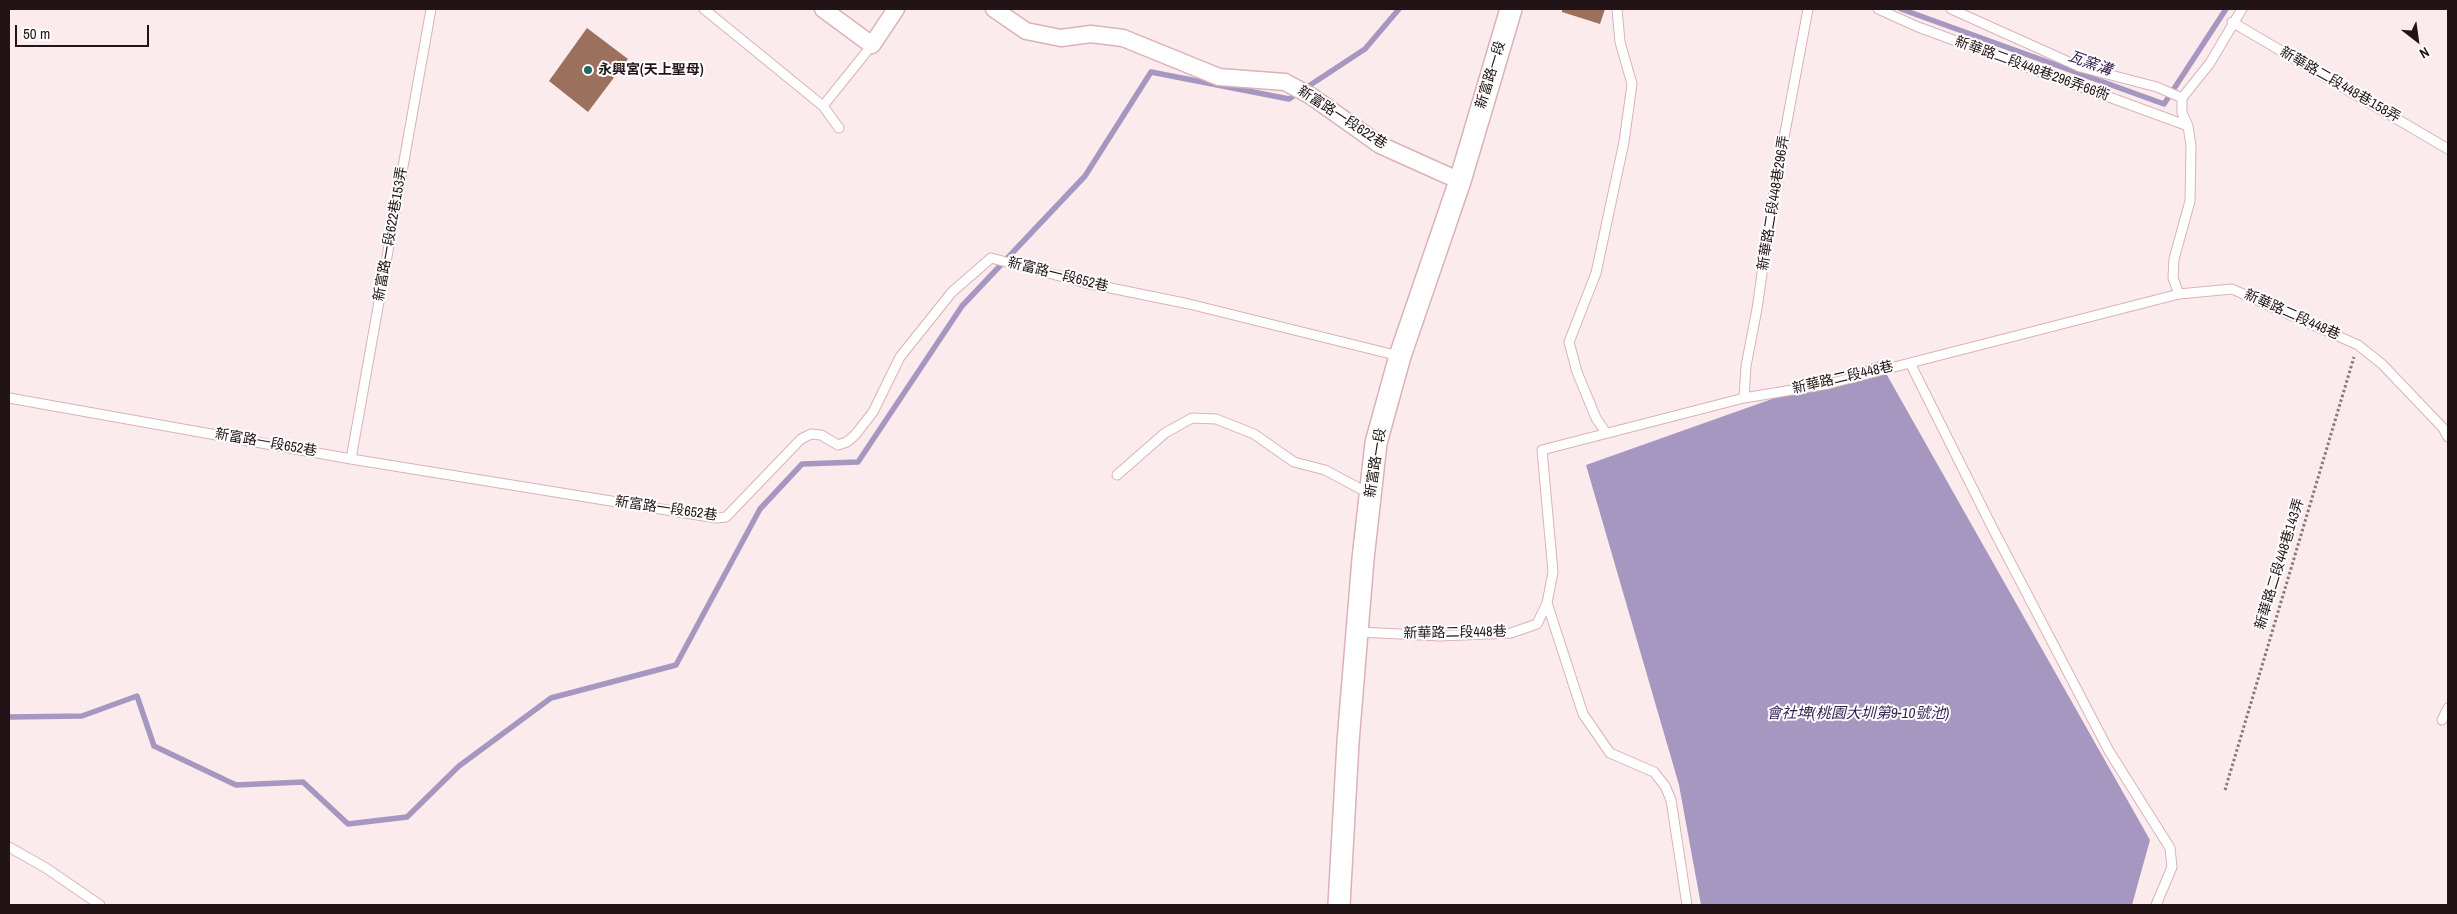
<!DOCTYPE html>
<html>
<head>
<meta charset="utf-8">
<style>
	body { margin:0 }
	#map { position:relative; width:2457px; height:914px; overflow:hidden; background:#fcebed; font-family:"Archivo Narrow",sans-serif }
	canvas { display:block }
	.frame { position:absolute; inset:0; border:10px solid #221416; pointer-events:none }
	.north { position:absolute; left:2392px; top:15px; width:50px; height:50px; -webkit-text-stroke:4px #fdfdfd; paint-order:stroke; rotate:150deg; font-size:14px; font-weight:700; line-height:20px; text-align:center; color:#221416 }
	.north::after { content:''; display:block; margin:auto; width:18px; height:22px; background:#221416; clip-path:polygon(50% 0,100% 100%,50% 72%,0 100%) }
	.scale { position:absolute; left:15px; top:25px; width:134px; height:22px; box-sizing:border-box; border:2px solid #221416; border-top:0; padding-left:6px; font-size:15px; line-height:18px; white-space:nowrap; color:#221416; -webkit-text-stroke:4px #fdfdfd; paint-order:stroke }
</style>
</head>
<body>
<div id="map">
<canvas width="2457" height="914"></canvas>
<div class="frame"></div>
<div class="north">N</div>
<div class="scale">50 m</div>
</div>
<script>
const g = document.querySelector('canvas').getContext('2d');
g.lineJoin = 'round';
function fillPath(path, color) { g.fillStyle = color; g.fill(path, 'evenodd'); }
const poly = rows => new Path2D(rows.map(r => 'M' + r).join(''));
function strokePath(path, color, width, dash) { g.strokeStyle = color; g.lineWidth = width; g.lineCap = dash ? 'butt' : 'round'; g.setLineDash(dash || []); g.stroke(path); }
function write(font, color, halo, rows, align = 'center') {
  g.font = font + ' "Archivo Narrow","Noto Sans TC",sans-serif'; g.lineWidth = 4; g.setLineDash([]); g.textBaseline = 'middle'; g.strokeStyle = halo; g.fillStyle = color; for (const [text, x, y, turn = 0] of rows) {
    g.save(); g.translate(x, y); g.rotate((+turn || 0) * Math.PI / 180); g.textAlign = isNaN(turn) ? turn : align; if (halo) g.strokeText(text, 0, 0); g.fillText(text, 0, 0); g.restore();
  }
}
fillPath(poly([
	[1879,361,2150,840,2132,905,1701,905,1679,785,1586,465]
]), '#a597c0');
strokePath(poly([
	[1901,9,2164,104,2226,9],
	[9,717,82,716,137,696,154,746,236,785,303,782,348,824,407,817,459,766,551,698,676,665,760,509,802,464,858,462,962,306,1085,176,1151,72,1289,99,1365,49,1399,9]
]), '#a597c0', 5.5);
fillPath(poly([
	[1562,9,1605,9,1600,24,1562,12],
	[587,28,628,59,588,112,549,81]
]), '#9b715e');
const service = poly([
	[704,9,823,106,839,128],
	[1878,9,1918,27,2188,126],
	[1951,9,2080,67,2157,87,2182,98],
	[2232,22,2448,149],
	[823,106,872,45],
	[2179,294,2173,278,2174,259,2190,201,2191,146,2188,126,2182,113,2182,98,2210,63,2242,9],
	[1910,363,1992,527,2109,751,2170,848,2172,867,2156,905],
	[9,398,351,459,716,518,726,517,801,439,811,434,821,435,838,445,847,442,855,435,873,412,900,357,952,292,991,258,1086,283,1189,304,1399,356],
	[1744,398,1746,366,1757,309,1772,202,1808,9],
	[1606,433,1596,418,1577,372,1569,342,1596,273,1624,142,1632,84,1620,42,1617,9],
	[351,459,431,9],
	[1117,475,1165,433,1192,418,1216,419,1254,434,1294,462,1325,470,1370,494],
	[1547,603,1583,714,1610,753,1654,772,1665,786,1671,800,1687,905],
	[1359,632,1440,636,1511,633,1537,624,1547,603,1553,572,1542,450,1744,398,1828,384,2179,294,2232,289,2358,345,2382,364,2443,428,2448,437],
	[2442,720,2448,708],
	[9,847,46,868,100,905]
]);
const minor = poly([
	[823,9,872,45,896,9],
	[994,9,1026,31,1061,38,1091,34,1123,38,1219,77,1285,82,1311,96,1380,145,1460,181]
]);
const tertiary = poly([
	[1339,905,1348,742,1363,559,1376,443,1400,356,1460,181,1511,9]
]);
strokePath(service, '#dab2b7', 11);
strokePath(minor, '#dab2b7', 19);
strokePath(tertiary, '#dab2b7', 24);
strokePath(poly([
	[2225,790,2354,357]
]), '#87787a', 3, [2.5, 2.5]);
strokePath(service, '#fff', 9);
strokePath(minor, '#fff', 16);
strokePath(tertiary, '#fff', 21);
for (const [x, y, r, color] of [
	[588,70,5,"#216960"]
]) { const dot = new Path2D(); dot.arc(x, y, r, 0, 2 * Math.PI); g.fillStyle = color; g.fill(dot); strokePath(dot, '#fdfdfd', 2); }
write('14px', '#221416', '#fdfdfd', [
	["新華路二段448巷296弄66衖",2032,69,20],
	["新富路一段",1491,75,-73],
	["新華路二段448巷158弄",2340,85,30],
	["新富路一段622巷",1342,118,33],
	["新華路二段448巷296弄",1774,203,-81],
	["新富路一段622巷153弄",391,234,-80],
	["新富路一段652巷",1058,275,14],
	["新華路二段448巷",2292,315,24],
	["新華路二段448巷",1843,378,-13],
	["新富路一段652巷",266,443,10],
	["新富路一段",1376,463,-81],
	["新富路一段652巷",666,509,8],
	["新華路二段448巷143弄",2280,564,-73],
	["新華路二段448巷",1455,633,-1]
]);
write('bold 14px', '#221416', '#fdfdfd', [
	["永興宮(天上聖母)",598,70]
], 'left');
write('italic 15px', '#341e51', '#fdfdfd', [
	["瓦窯溝",2090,64,20],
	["會社埤(桃園大圳第9-10號池)",1858,714]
]);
</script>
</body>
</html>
